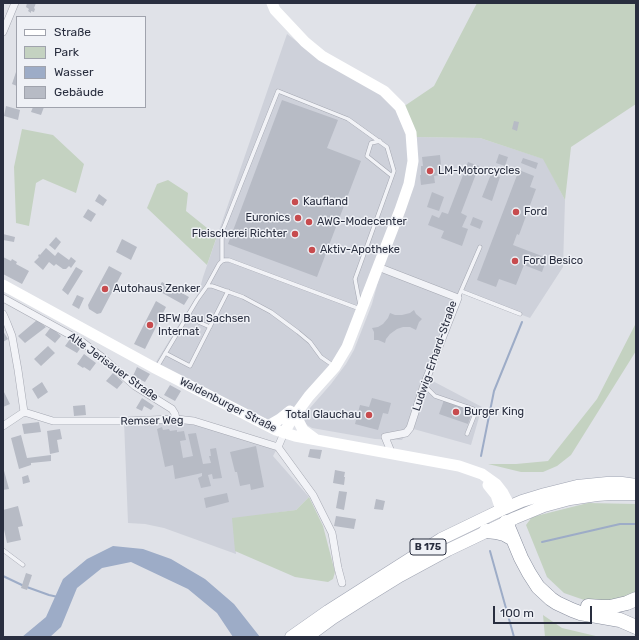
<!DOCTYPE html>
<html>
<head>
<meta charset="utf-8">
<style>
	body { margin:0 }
	#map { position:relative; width:639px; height:640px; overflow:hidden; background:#e0e2e8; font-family:Rubik,sans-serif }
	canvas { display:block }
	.frame { position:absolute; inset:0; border:4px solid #292e3f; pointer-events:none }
	.legend { position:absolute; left:16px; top:16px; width:130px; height:92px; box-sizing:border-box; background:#eff1f6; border:1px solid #a0a3ad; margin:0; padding:5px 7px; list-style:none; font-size:12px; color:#292e3f }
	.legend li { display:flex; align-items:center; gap:8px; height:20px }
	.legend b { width:20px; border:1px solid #a0a3ad }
	.scale { position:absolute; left:493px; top:606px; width:99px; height:18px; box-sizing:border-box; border:2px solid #292e3f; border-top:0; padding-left:5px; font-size:12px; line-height:14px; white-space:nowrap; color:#292e3f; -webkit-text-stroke:3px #eff1f6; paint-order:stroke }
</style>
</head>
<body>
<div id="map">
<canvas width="639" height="640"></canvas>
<div class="frame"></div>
<ul class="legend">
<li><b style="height:5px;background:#fff"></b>Straße</li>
<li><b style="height:11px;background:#c4d2c1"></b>Park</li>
<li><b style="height:11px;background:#9dacc7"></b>Wasser</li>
<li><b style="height:11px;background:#b7bbc5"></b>Gebäude</li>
</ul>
<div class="scale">100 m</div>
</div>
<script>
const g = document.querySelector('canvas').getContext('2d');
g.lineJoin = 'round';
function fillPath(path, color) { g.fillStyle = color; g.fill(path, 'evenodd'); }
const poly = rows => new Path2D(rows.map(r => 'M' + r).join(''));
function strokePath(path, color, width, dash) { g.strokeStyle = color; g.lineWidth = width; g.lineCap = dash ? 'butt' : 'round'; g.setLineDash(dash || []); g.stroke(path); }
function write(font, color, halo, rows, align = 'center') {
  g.font = font + ' Rubik,sans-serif'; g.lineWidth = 3; g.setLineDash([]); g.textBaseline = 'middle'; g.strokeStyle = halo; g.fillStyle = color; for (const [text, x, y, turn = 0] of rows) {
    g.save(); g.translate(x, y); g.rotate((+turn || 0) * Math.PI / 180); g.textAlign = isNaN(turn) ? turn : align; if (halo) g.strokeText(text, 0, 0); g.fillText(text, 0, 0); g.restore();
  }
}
fillPath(poly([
	[287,34,321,60,384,95,398,111,408,134,410,161,406,184,347,347,282,426,153,367,199,292,203,277],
	[415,137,480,138,544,159,565,200,563,267,530,318,461,291,427,378,482,407,471,445,410,428,406,433,402,440,375,439,312,428,307,425,304,421,305,416,310,408,331,384,346,364,354,350,372,304,379,278,402,211],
	[176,419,278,447,273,456,309,497,296,510,233,519,236,554,164,528,145,524,128,523,124,421]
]), '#ced1da');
fillPath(poly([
	[477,3,636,3,636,104,571,147,565,200,543,159,480,138,415,137,403,107,434,86],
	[22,129,53,135,84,164,76,193,43,179,36,183,29,226,16,223,14,167],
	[168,180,188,193,186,211,217,236,207,265,147,208,157,184],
	[636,323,636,351,571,455,557,466,543,472,521,472,488,464,516,464,548,461,597,399],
	[309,497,323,526,335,572,333,579,328,582,295,577,235,551,232,518,296,510],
	[588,503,636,504,636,592,616,601,587,601,564,593,547,577,526,525,532,517],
	[543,615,562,628,600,637,545,637]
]), '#c4d2c1');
fillPath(poly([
	[113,546,143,549,171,559,205,579,234,604,260,637,233,637,217,613,188,589,131,562,102,568,77,588,61,627,50,637,22,637,46,617,63,579,87,559]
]), '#9dacc7');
strokePath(poly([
	[481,456,494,391,522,322],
	[542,542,620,524,636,524],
	[490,551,514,637],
	[3,576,24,586,49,595,58,597]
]), '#9dacc7', 2);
fillPath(poly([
	[27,3,36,3,34,8,35,9,34,12,31,11,31,13,28,11,29,9,26,7],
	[16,72,17,72,17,86,12,84],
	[282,100,338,120,327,148,361,161,317,277,228,244],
	[6,106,20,110,18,120,4,116],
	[33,107,44,107,41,115,31,112],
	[514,121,519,122,517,131,512,129],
	[499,154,508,157,505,166,496,163],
	[440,155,441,165,438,165,439,175,434,176,435,183,421,185,420,175,421,175,421,166,423,166,422,157],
	[523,158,538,163,536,169,521,163],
	[468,162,479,166,461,213,467,216,462,227,468,229,462,246,441,238,444,231,428,225,432,215,439,218,442,212,448,214],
	[519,170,534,176,530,187,536,189,519,235,517,234,513,245,547,258,542,272,524,265,516,285,499,279,496,287,477,280],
	[491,174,500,177,492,201,482,197],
	[432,192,444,197,439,211,427,207],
	[99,194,107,200,103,206,95,201],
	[88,209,96,214,91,222,83,217],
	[473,217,483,221,480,229,470,225],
	[3,234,15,237,14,242,3,240],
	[56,237,61,242,55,250,49,245],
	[122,239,137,247,131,260,116,252],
	[46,248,55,256,58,252,69,260,71,257,76,261,71,268,69,266,66,269,63,269,56,264,54,266,49,262,43,270,34,262,39,257,38,256,39,254,40,255],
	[3,257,11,261,12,259,17,262,16,264,29,271,22,284,3,274],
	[109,266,122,273,101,313,97,314,89,309,88,305],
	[76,267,83,271,68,295,62,290],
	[162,282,189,297,184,305,157,290],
	[77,295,84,298,79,309,72,305],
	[156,301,166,307,145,349,134,344],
	[414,310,416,314,422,319,419,322,416,330,410,327,403,327,397,329,390,334,386,339,385,343,378,340,374,340,374,332,372,328,378,327,383,324,388,318,390,313,395,315,402,315,410,313],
	[37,320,46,327,25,343,18,336],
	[51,327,61,336,55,343,45,335],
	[3,331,8,339,3,342],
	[70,339,82,346,77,353,65,346],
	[48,346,55,353,41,366,34,359],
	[84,354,96,363,90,371,84,367,83,368,77,364],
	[137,367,150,374,145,382,133,376],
	[113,373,123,382,117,389,106,381],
	[42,382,48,392,38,399,32,389],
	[170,385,181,391,175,401,164,395],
	[3,390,10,404,3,407],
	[142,398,154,406,151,410,144,406,142,411,136,408],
	[372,398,391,403,388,414,383,413,378,430,355,424,360,405,369,407],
	[444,400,473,410,468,424,439,414],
	[85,405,86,415,74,416,73,406],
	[39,422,41,432,24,434,22,424],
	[162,427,163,430,169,429,170,431,177,430,177,432,184,431,186,440,180,441,183,458,193,456,188,434,196,433,203,464,211,463,209,456,211,456,210,449,216,448,222,478,213,479,212,474,208,475,211,486,201,488,198,478,202,476,202,473,175,479,173,465,165,467,157,429],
	[60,429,62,439,57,440,59,452,50,454,47,431],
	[21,435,27,458,51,455,51,461,31,463,31,465,19,469,11,438],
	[256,446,264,487,251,490,250,484,240,486,237,472,235,472,230,452],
	[310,449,322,450,320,459,308,457],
	[3,467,9,489,3,490],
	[335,470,345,472,344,477,345,477,344,485,333,483],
	[28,475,30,482,23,484,22,477],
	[339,491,347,492,344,510,336,508],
	[227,493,229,502,206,508,204,498],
	[376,499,385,501,383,510,374,509],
	[18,506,23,526,18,527,21,540,7,543,3,525,3,510],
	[336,516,356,519,354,529,334,526],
	[26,573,32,575,27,590,21,588]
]), '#b7bbc5');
const lane = poly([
	[380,141,371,143,367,156,392,176],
	[222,261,222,232,278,91,348,119,387,147,394,171,355,279,360,305],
	[207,286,219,264,222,261,225,260,229,260,360,309],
	[461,291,520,314],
	[458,298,480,247],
	[187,317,210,327],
	[165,353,190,366,228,291],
	[157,367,197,300,207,286,212,286,215,287,243,297,271,312,298,332,310,342,321,357,334,366],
	[424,385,435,396,473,409,475,414,467,434],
	[3,550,23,565]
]);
const street = poly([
	[3,32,15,3],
	[378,267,458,298,424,385,410,428,406,433,385,437,392,454],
	[3,298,81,341,103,358,135,386,172,409,175,414,176,419],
	[3,314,7,323,12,336,18,370,24,412],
	[24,412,53,421,124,421,176,419,194,421,278,447,313,495,332,533,338,568,342,583],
	[3,426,24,412],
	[278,447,284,433]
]);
const primary = poly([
	[291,637,328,611,441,539,501,510,522,501,545,494,577,486,607,483,622,483,636,485],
	[307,637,333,618,366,597,400,576,448,550,515,518,544,506,570,499,597,495,611,494,636,494]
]);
const highway = poly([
	[506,522,521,558,529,573,538,587,551,599,557,603,572,610,580,613,620,620,636,627],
	[486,531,496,532,504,534,513,539],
	[588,606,601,607,610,607,627,603,636,599]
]);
strokePath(lane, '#a5a8b2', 4.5);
strokePath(street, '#a5a8b2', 8);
strokePath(primary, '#a0a5b3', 13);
strokePath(highway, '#888e9e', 15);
strokePath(lane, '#f2f3f7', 3.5);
strokePath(street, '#f2f3f7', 7);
strokePath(poly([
	[272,3,275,10,305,42,322,56,384,91,400,107,411,133,413,161,409,184,400,210,347,347,335,367,309,396,290,422,284,433],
	[3,285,153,367,276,430,295,436,459,466,482,474,496,484,503,493,510,506],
	[297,412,299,422,303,430,315,439],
	[268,426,280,419,290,411],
	[488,485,496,495,501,510]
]), '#fff', 11);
strokePath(primary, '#fff', 12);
strokePath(highway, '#fff', 14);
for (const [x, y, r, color] of [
	[430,171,4,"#c74b4e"],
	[295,202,4,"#c74b4e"],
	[516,212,4,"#c74b4e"],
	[298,218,4,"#c74b4e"],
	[309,222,4,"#c74b4e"],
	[295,234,4,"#c74b4e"],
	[312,250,4,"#c74b4e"],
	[515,261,4,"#c74b4e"],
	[105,289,4,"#c74b4e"],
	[150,325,4,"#c74b4e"],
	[456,412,4,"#c74b4e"],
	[369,415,4,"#c74b4e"]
]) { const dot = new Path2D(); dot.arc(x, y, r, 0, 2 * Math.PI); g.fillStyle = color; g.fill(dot); strokePath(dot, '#eff1f6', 1.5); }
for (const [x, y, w] of [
	[428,547,36]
]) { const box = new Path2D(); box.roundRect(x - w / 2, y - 8, w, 16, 3); g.fillStyle = '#eff1f6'; g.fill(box); strokePath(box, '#292e3f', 1); }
write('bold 10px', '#292e3f', null, [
	["B 175",428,547]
]);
write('11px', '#292e3f', '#eff1f6', [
	["LM-Motorcycles",438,171],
	["Kaufland",303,202],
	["Ford",524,212],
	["Euronics",290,218,"right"],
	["AWG-Modecenter",317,222],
	["Fleischerei Richter",287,234,"right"],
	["Aktiv-Apotheke",320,250],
	["Ford Besico",523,261],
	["Autohaus Zenker",113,289],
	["BFW Bau Sachsen",158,319],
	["Internat",158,332],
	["Burger King",464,412],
	["Total Glauchau",361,415,"right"]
], 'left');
write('11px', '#292e3f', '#eff1f6', [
	["Ludwig-Erhard-Straße",435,356,-71],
	["Alte Jerisauer Straße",113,367,36],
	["Waldenburger Straße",228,405,27],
	["Remser Weg",152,421,-1]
]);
</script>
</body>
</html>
